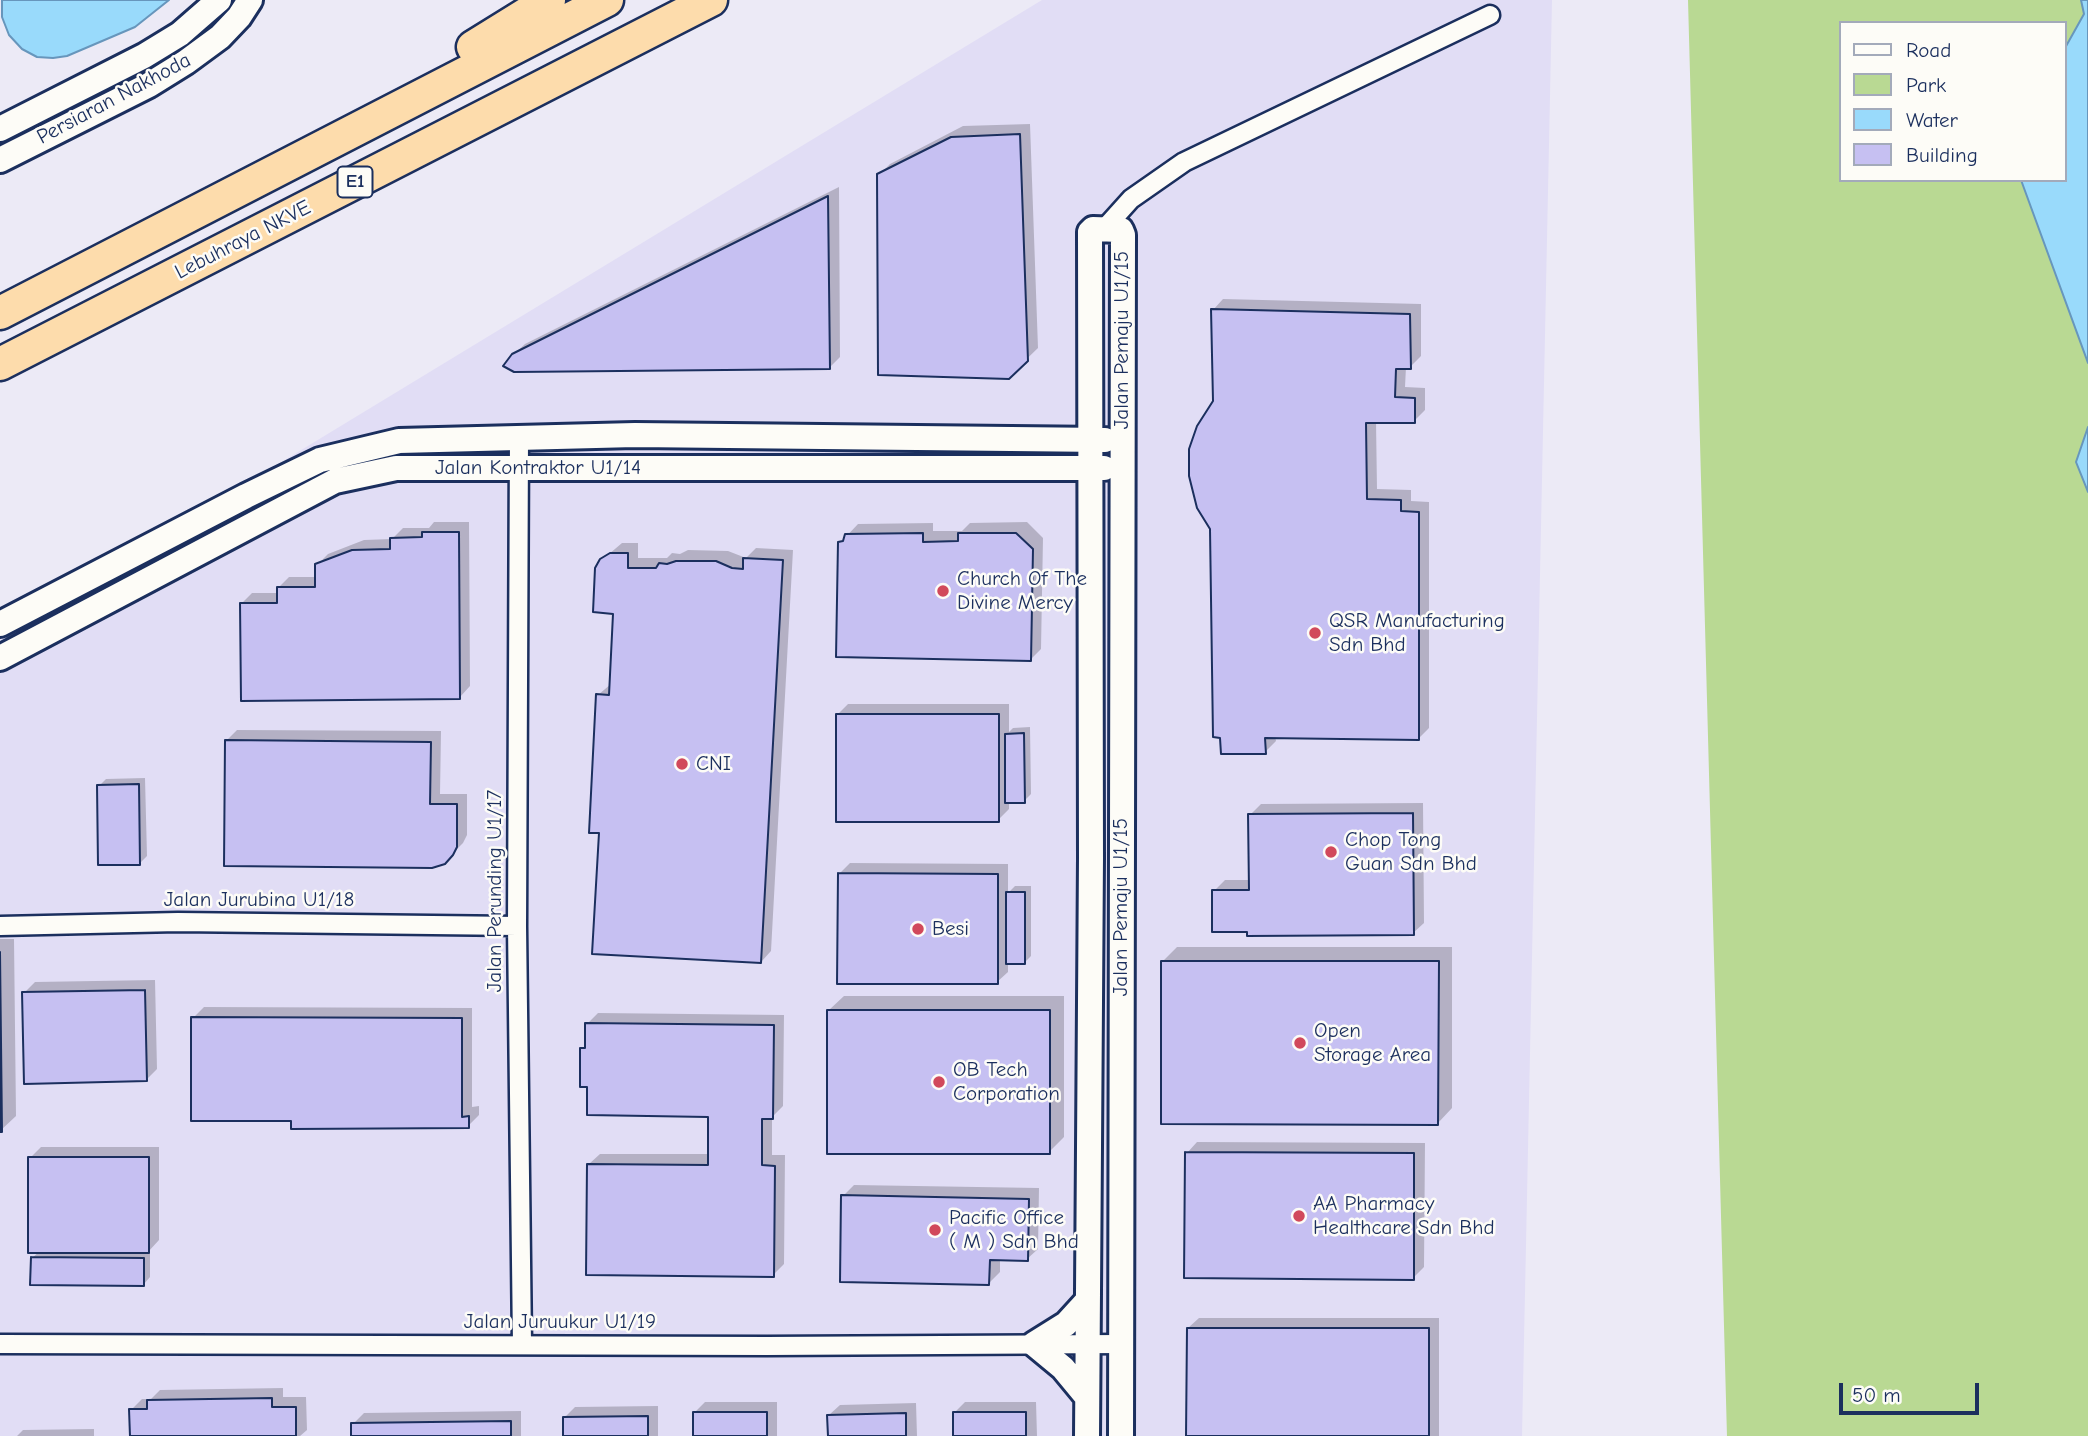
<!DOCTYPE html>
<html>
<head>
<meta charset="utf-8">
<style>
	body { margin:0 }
	#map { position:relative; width:2088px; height:1436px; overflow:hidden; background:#eceaf6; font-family:"Comic Neue",sans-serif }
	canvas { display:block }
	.legend { position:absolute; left:1839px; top:21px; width:228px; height:161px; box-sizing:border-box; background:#fdfcf7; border:2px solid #a3aaba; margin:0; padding:9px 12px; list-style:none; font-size:21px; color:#1b2f5e }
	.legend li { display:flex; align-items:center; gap:14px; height:35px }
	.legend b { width:35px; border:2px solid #a3aaba }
	.scale { position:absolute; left:1839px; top:1383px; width:140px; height:32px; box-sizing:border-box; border:4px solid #1b2f5e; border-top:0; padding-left:9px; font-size:21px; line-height:24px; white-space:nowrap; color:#1b2f5e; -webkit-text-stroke:5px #fdfcf7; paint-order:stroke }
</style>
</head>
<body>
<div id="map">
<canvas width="2088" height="1436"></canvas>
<ul class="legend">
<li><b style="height:9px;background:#fdfcf7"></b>Road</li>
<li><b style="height:19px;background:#b9d993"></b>Park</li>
<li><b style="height:19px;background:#99dafb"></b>Water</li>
<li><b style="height:19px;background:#c6c0f2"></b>Building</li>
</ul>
<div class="scale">50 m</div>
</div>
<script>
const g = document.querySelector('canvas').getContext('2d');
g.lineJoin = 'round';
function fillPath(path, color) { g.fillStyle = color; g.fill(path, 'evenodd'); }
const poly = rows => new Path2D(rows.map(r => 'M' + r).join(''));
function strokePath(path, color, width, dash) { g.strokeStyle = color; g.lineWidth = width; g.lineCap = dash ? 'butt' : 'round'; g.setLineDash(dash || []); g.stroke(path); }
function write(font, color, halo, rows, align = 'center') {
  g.font = font + ' "Comic Neue",sans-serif'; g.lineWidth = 5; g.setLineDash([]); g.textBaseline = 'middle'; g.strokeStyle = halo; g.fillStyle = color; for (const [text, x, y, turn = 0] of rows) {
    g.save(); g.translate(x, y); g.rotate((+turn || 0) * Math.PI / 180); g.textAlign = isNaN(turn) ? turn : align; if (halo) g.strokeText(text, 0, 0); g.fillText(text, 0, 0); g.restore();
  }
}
fillPath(poly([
	[1042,0,1552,0,1522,1436,0,1436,0,633]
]), '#e1ddf5');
fillPath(poly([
	[1688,0,2088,0,2088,1436,1727,1436],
	[1841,23,2065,23,2065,180,1841,180]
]), '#b9d993');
const water = poly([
	[2,0,169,0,135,27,67,56,53,58,37,57,22,49,9,35,2,17,2,0],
	[2081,0,2088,0,2088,363,2021,180,2065,180,2065,48,2084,14,2081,0],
	[2088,427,2088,492,2076,462,2088,427]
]);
fillPath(water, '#99dafb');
strokePath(water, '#6796bc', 2);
fillPath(poly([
	[1030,124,1038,348,1008,377,879,175,890,164,963,126],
	[839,187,840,357,830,367,513,355,525,344],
	[1223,299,1421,304,1421,356,1410,367,1406,367,1405,387,1425,388,1425,410,1414,421,1376,421,1377,489,1411,490,1411,501,1429,502,1429,728,1418,739,1275,736,1276,741,1265,752,1212,529,1215,402,1213,310],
	[434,522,469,522,470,686,460,697,241,604,252,593,278,593,278,588,289,577,317,577,317,565,328,554,364,540,392,539,403,528,429,528],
	[1027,522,1043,538,1041,649,1030,660,840,543,858,524,933,523,933,531,962,531,970,523],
	[622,543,638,543,638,558,667,558,672,553,680,554,688,550,728,551,746,558,756,548,793,550,771,951,761,962,601,832,598,695,611,684,615,612,602,560],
	[848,704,1009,704,1009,732,1013,728,1030,727,1031,794,1024,801,1009,801,1009,809,998,820,837,715],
	[237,730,441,731,440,794,467,794,467,835,463,843,444,862,227,740],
	[145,778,147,856,140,863,99,786,106,779],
	[1423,803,1424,923,1413,933,1248,930,1214,891,1225,880,1251,880,1250,815,1261,804],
	[850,863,1008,864,1008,893,1015,886,1031,886,1031,956,1024,963,1008,963,1008,972,997,982,839,874],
	[0,939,14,939,16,1116,0,1131],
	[1177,947,1452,947,1452,1108,1438,1123,1163,961],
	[155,980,157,1069,146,1080,24,993,35,982],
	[844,996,1064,996,1064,1137,1049,1152,829,1010],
	[204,1007,472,1008,472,1107,479,1106,479,1115,468,1126,293,1120,193,1018],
	[598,1013,784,1015,783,1106,772,1117,772,1155,785,1155,784,1264,773,1275,589,1164,600,1154,710,1154,710,1115,589,1085,582,1049,587,1044,587,1024],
	[1197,1142,1425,1143,1424,1267,1413,1278,1187,1153],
	[41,1147,159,1147,159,1240,148,1252,150,1252,150,1277,144,1284,32,1258,40,1251,30,1158],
	[854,1185,1039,1188,1038,1249,1027,1259,1000,1259,1000,1272,989,1283,843,1196],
	[1199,1318,1439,1318,1439,1436,1188,1436,1188,1328],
	[283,1388,283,1397,306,1397,307,1430,300,1436,131,1436,131,1410,142,1399,151,1399,160,1390],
	[705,1402,777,1402,777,1436,695,1436,694,1413],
	[965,1402,1036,1402,1037,1436,954,1436,954,1413],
	[916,1403,917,1436,829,1436,829,1415,840,1405],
	[658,1406,658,1436,564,1436,564,1418,575,1407],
	[521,1411,521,1436,353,1436,353,1424,364,1413],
	[94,1429,94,1436,17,1436,23,1430]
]), '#0003');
const building = poly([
	[1020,134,1028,361,1009,379,878,375,877,174,951,137,1020,134],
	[828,196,830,369,514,372,503,366,512,354,828,196],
	[1211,309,1410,314,1411,369,1396,369,1395,397,1415,398,1415,423,1366,423,1367,499,1401,500,1401,511,1419,512,1419,740,1265,738,1266,754,1221,754,1220,738,1213,737,1210,529,1197,508,1189,476,1189,449,1197,426,1213,401,1211,309],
	[422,532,459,532,460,699,241,701,240,603,277,603,277,587,315,587,315,564,352,550,390,549,390,538,422,537,422,532],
	[923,533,923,542,958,541,958,533,1016,533,1033,549,1031,661,836,657,838,542,843,541,845,534,923,533],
	[610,553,628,553,628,568,656,568,659,563,667,564,676,561,716,561,732,568,743,569,743,558,783,560,761,963,592,954,599,833,589,833,596,694,609,695,613,614,593,612,595,568,600,559,610,553],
	[836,714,999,714,999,822,836,822,836,714],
	[1024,733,1025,803,1005,803,1005,734,1024,733],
	[225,740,431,742,430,804,457,804,457,847,453,855,445,864,432,868,224,866,225,740],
	[139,784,140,865,98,865,97,785,139,784],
	[1413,813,1414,935,1247,936,1247,932,1212,932,1212,890,1249,890,1248,814,1413,813],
	[838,873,998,874,998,984,837,984,838,873],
	[1006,892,1025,892,1025,964,1006,964,1006,892],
	[0,952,2,1132,0,1132,0,952],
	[1161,961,1439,961,1438,1125,1161,1124,1161,961],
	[145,990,147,1081,24,1084,22,992,145,990],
	[827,1010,1050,1010,1050,1154,827,1154,827,1010],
	[191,1017,462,1018,462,1117,469,1116,469,1128,291,1129,291,1121,191,1121,191,1017],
	[585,1023,774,1025,773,1119,762,1119,762,1165,775,1166,774,1277,586,1275,587,1164,708,1165,708,1117,587,1115,587,1087,580,1087,580,1048,585,1048,585,1023],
	[1185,1152,1414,1153,1414,1280,1184,1278,1185,1152],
	[28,1157,149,1157,149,1253,28,1253,28,1157],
	[841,1195,1029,1199,1028,1261,990,1260,989,1285,840,1282,841,1195],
	[31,1257,144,1258,144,1286,30,1285,31,1257],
	[1187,1328,1429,1328,1429,1436,1186,1436,1187,1328],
	[272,1398,272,1407,296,1407,296,1436,130,1436,129,1409,147,1409,147,1400,272,1398],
	[693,1412,767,1412,767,1436,693,1436,693,1412],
	[953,1412,1026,1412,1026,1436,953,1436,953,1412],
	[906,1413,906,1436,828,1436,827,1415,906,1413],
	[648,1416,648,1436,563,1436,563,1417,648,1416],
	[511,1421,511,1436,351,1436,351,1423,511,1421]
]);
fillPath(building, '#c6c0f2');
strokePath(building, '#1b2f5e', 2);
const street = poly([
	[1104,229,1131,199,1184,162,1490,15],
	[519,438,517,926,522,1344],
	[0,926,178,922,517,926],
	[0,1344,767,1346,1121,1344]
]);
const secondary = poly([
	[0,129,144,56,180,34,219,0],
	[0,160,149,85,186,62,220,37,239,17,250,0],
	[0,624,246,496,320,460,399,441,635,435,1105,440],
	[0,658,335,481,396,468,1104,468],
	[1087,1301,1066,1324,1034,1344,1063,1368,1087,1397],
	[1087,1436,1091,857,1090,232,1093,229,1121,230,1123,235,1121,1436]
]);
const highway = poly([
	[473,47,549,0],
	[0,313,607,0],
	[0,364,711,0]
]);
strokePath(street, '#1b2f5e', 23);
strokePath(secondary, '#1b2f5e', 30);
strokePath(highway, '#1b2f5e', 37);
strokePath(street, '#fdfcf7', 18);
strokePath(secondary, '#fdfcf7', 24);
strokePath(highway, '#fddcac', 32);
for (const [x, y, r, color] of [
	[943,591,7,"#d1495b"],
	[1315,633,7,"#d1495b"],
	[682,764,7,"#d1495b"],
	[1331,852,7,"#d1495b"],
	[918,929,7,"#d1495b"],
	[1300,1043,7,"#d1495b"],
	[939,1082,7,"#d1495b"],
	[1299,1216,7,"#d1495b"],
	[935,1230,7,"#d1495b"]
]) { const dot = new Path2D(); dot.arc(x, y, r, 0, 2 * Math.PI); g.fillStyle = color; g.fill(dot); strokePath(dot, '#fdfcf7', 2.5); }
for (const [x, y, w] of [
	[355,182,35]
]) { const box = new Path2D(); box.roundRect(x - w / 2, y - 15.5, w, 31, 5); g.fillStyle = '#fdfcf7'; g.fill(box); strokePath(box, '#1b2f5e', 2); }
write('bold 19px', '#1b2f5e', null, [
	["E1",355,182]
]);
write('21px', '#1b2f5e', '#fdfcf7', [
	["Persiaran Nakhoda",114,99,-28],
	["Lebuhraya NKVE",243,240,-27],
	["Jalan Pemaju U1/15",1122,340,-90],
	["Jalan Kontraktor U1/14",538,468],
	["Jalan Perunding U1/17",495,891,-90],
	["Jalan Jurubina U1/18",259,900],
	["Jalan Pemaju U1/15",1121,907,-90],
	["Jalan Juruukur U1/19",560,1322]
]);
write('21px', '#1b2f5e', '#fdfcf7', [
	["Church Of The",957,579],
	["Divine Mercy",957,603],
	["QSR Manufacturing",1329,621],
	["Sdn Bhd",1329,645],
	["CNI",696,764],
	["Chop Tong",1345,840],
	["Guan Sdn Bhd",1345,864],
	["Besi",932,929],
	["Open",1314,1031],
	["Storage Area",1314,1055],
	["OB Tech",953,1070],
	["Corporation",953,1094],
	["AA Pharmacy",1313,1204],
	["Healthcare Sdn Bhd",1313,1228],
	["Pacific Office",949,1218],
	["( M ) Sdn Bhd",949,1242]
], 'left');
</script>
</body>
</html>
